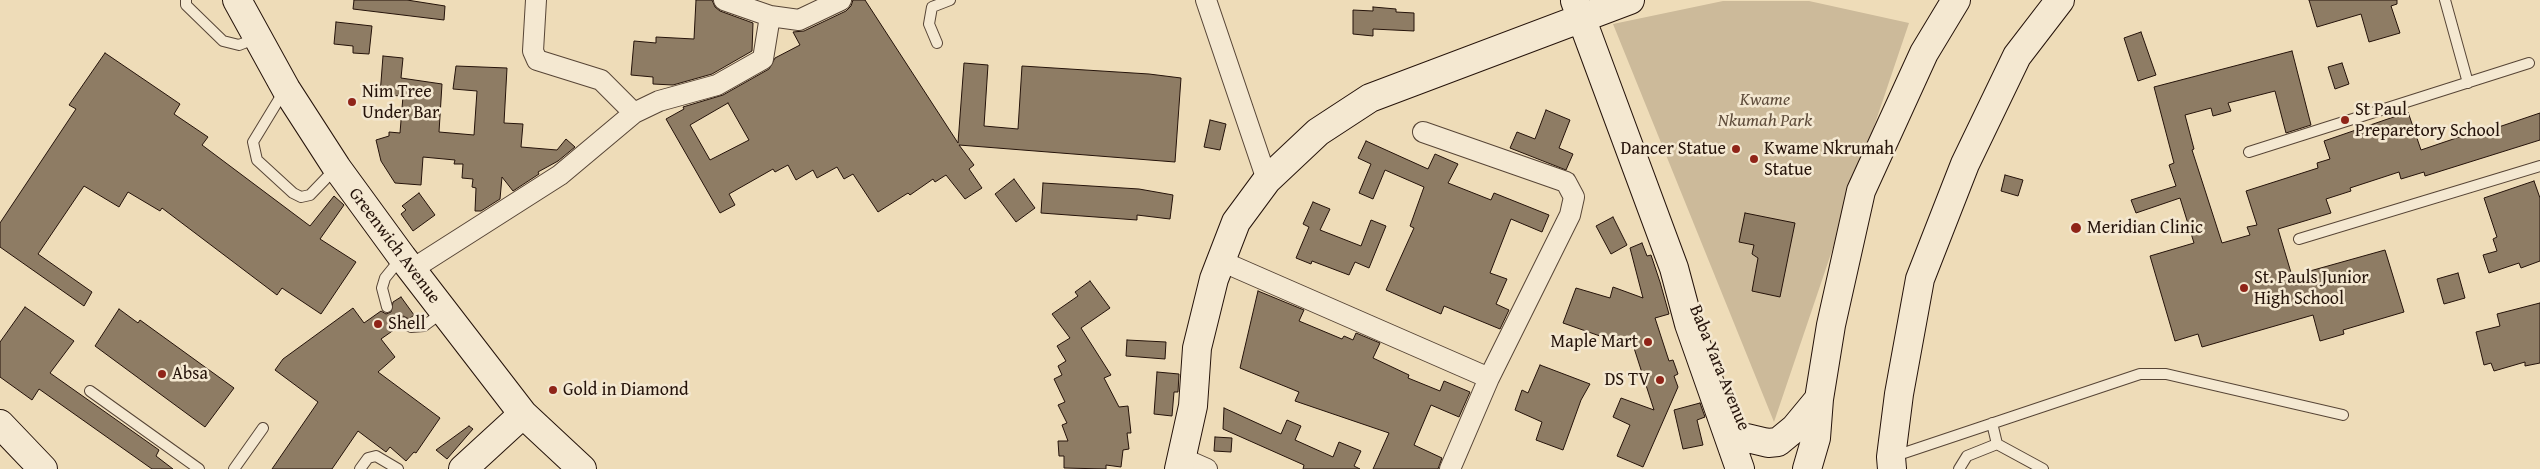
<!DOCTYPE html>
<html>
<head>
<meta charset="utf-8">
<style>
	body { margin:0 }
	canvas { display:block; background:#eedcb8 }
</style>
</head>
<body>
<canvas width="2540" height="469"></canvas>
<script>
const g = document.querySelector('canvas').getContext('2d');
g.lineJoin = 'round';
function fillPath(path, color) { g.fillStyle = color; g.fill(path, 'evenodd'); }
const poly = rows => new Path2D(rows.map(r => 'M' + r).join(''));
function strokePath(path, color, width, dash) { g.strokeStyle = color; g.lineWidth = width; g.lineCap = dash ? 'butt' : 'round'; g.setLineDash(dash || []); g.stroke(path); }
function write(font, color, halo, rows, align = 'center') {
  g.font = font + ' "Gentium Book Plus",serif'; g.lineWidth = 5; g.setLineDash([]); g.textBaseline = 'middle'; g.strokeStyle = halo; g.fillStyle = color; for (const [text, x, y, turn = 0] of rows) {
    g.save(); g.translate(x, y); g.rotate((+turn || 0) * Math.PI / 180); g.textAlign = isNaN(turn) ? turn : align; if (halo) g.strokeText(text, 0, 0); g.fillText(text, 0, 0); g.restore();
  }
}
fillPath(poly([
	[1723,1,1809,1,1909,23,1774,422,1613,24]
]), '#ccba9a');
const building = poly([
	[354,0,407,0,445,6,444,20,353,9,354,0],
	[696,0,712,0,715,7,720,11,753,23,752,51,712,74,673,85,653,84,653,77,631,75,634,41,656,43,656,37,694,39,696,0],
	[853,0,865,0,958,143,964,63,988,65,984,126,1018,129,1022,66,1149,74,1181,78,1175,162,959,145,974,165,969,169,982,188,965,199,946,175,935,182,933,179,910,195,908,193,878,212,853,174,844,179,837,167,817,178,813,170,796,180,788,165,775,172,773,169,729,194,735,205,720,213,666,119,684,109,683,107,723,95,769,69,775,58,800,45,793,32,804,31,846,11,851,6,853,0],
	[728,103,749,140,710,160,690,125,728,103],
	[2309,0,2397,0,2397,4,2391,6,2400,33,2369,42,2361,14,2317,27,2309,0],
	[1373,7,1396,9,1396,12,1414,13,1414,31,1373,29,1373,36,1353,34,1353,10,1373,11,1373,7],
	[336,22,372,26,369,54,353,53,353,46,334,44,336,22],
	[2141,32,2156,75,2138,81,2124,38,2141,32],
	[2292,51,2311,125,2286,133,2275,91,2228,103,2231,111,2213,116,2211,108,2185,115,2194,149,2192,150,2222,243,2250,235,2247,227,2257,225,2246,191,2318,168,2317,163,2330,159,2324,141,2408,112,2421,150,2474,132,2475,135,2540,113,2540,140,2425,176,2424,172,2401,179,2399,172,2350,188,2351,191,2326,199,2331,213,2278,229,2292,276,2385,250,2404,312,2343,330,2344,334,2320,341,2313,315,2202,347,2198,334,2175,341,2150,256,2194,243,2180,198,2136,213,2131,200,2176,186,2169,165,2174,163,2154,87,2292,51],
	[105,53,180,104,174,114,208,137,202,145,310,226,334,196,344,205,320,239,356,262,321,314,282,288,277,295,162,208,160,211,128,192,119,207,84,186,38,254,92,292,84,306,0,247,0,223,76,109,69,105,105,53],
	[383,56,403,58,401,78,442,84,439,132,474,135,477,91,453,89,456,66,507,68,504,123,523,124,521,147,557,150,566,139,575,147,558,161,538,172,539,174,513,191,502,177,500,199,481,211,475,211,476,188,472,187,473,179,462,178,463,164,454,164,455,160,423,157,421,185,395,183,381,161,376,140,389,136,389,132,400,133,403,96,380,95,383,56],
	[2342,63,2349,84,2335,89,2328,67,2342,63],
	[1546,110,1570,120,1559,148,1573,154,1566,170,1510,148,1517,132,1535,139,1546,110],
	[1210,120,1226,124,1220,150,1204,147,1210,120],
	[1366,141,1428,169,1435,154,1458,164,1448,183,1491,200,1494,193,1549,215,1542,232,1511,219,1490,273,1507,279,1496,304,1509,310,1500,329,1444,306,1441,314,1386,290,1414,228,1410,226,1424,187,1385,170,1373,199,1359,193,1371,164,1358,158,1366,141],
	[2005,175,2023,180,2018,196,2001,191,2005,175],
	[1014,179,1035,208,1016,222,995,194,1014,179],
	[2534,181,2540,198,2540,261,2521,268,2519,263,2489,273,2483,255,2497,251,2493,239,2497,237,2484,198,2534,181],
	[1043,183,1139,189,1173,195,1170,219,1137,215,1137,220,1041,213,1043,183],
	[419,193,435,215,413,231,401,214,406,210,402,206,419,193],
	[1313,202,1330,209,1320,230,1361,246,1371,220,1386,226,1369,268,1355,262,1349,275,1312,261,1311,264,1296,258,1309,227,1303,224,1313,202],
	[1745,213,1795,223,1780,297,1752,291,1758,258,1752,254,1754,245,1739,242,1745,213],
	[1613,217,1627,245,1611,254,1596,226,1613,217],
	[1642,243,1647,256,1651,255,1660,282,1669,314,1655,318,1669,361,1673,360,1678,374,1674,376,1678,387,1643,467,1617,456,1630,425,1613,417,1621,398,1654,410,1634,348,1563,323,1576,288,1610,298,1613,287,1643,298,1630,248,1642,243],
	[2458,273,2465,298,2444,304,2437,279,2458,273],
	[1090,281,1110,308,1081,328,1111,375,1104,378,1119,407,1128,406,1131,433,1127,433,1129,449,1123,450,1121,467,1106,465,1106,469,1064,468,1064,456,1059,456,1058,441,1068,441,1062,425,1067,423,1058,405,1065,402,1054,379,1062,375,1058,366,1066,361,1057,346,1070,338,1052,314,1078,296,1075,292,1090,281],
	[1258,291,1304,310,1299,321,1342,339,1344,336,1353,340,1356,333,1380,343,1373,358,1409,375,1408,378,1440,391,1444,381,1470,392,1459,417,1431,405,1414,445,1442,458,1438,469,1373,469,1389,433,1295,401,1299,392,1240,368,1258,291],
	[401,297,414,315,409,319,403,316,399,318,396,323,398,327,381,339,395,357,378,372,440,418,416,453,414,452,406,461,390,447,386,452,358,431,332,469,272,469,318,402,275,370,283,359,353,308,364,323,381,311,386,314,391,312,393,302,401,297],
	[2540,303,2540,363,2525,366,2525,362,2494,371,2491,363,2484,365,2476,332,2500,326,2497,314,2540,303],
	[25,307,74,341,50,373,159,450,156,456,173,469,152,469,39,389,32,400,0,377,0,342,25,307],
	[119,309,138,323,140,320,234,388,205,427,95,346,119,309],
	[1127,340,1166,342,1165,359,1126,356,1127,340],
	[1540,365,1590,384,1581,400,1563,450,1536,440,1542,422,1515,410,1522,390,1528,393,1540,365],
	[1157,372,1179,374,1178,392,1174,392,1172,416,1154,414,1157,372],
	[1700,403,1705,417,1697,420,1703,445,1683,449,1674,410,1700,403],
	[1224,408,1281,434,1287,420,1301,426,1295,440,1333,457,1339,442,1361,451,1354,466,1360,469,1303,469,1304,465,1223,429,1224,408],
	[469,426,473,429,447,459,436,450,469,426],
	[1215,437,1232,438,1231,452,1214,451,1215,437]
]);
fillPath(building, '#8e7c64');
strokePath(building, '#25130a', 1);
const lane = poly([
	[186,0,186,5,223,41,239,45,257,38],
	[2445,0,2468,83],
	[937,43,929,24,932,7,950,0],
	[284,91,253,142,257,160,293,193,301,197,310,195,336,168],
	[2249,152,2529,63],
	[2299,239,2540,166],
	[387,307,382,288,385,278,402,257],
	[403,323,411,327,424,326,443,312],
	[90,391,199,469],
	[1992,423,1997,444],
	[1892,457,2140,374,2166,374,2343,415],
	[234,469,263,428],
	[360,469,368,458,376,456,398,469],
	[1959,469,1967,456,1997,444,2043,469]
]);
const street = poly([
	[536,0,533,51,537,60,601,80,634,113],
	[724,0,770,16,799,20,841,0],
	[1206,0,1267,180],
	[1423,132,1566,182,1574,197,1570,215,1489,378,1450,469],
	[1221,261,1489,378],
	[411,270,560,175,634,113,659,101,717,85,763,59,770,16],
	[1182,458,1207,469]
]);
const secondary = poly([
	[237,0,286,89,337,168,402,257,523,414,582,469],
	[1575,1,1674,268,1689,324,1740,469],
	[0,424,43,469],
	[1747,438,1768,443,1778,442,1795,428,1819,399],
	[463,469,523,414],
	[1179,469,1193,406,1197,348,1214,279,1236,222,1267,180,1318,132,1370,98,1630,0],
	[1807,469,1816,438,1819,399,1831,325,1861,191,1924,53,1956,0],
	[1892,469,1891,457,1899,394,1920,279,1965,164,2017,56,2060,0]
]);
strokePath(lane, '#574536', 12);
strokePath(street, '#574536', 22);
strokePath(secondary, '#25130a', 30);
strokePath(lane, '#f4e8d1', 10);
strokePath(street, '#f4e8d1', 20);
strokePath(secondary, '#f4e8d1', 28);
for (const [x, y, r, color] of [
	[352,102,5,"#8f2418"],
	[2345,120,5,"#8f2418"],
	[1736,149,5,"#8f2418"],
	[1754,159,5,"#8f2418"],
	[2076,228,6,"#8f2418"],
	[2244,288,5,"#8f2418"],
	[378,324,5,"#8f2418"],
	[1648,342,5,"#8f2418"],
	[162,374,5,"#8f2418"],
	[1660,380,5,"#8f2418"],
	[553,390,5,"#8f2418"]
]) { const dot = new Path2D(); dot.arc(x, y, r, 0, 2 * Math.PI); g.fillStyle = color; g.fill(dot); strokePath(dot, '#f4e8d1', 2); }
write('18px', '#25130a', '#f4e8d1', [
	["Nim Tree",362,92],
	["Under Bar",362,113],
	["St Paul",2355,110],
	["Preparetory School",2355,131],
	["Dancer Statue",1726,149,"right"],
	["Kwame Nkrumah",1764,149],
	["Statue",1764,170],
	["Meridian Clinic",2087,228],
	["St. Pauls Junior",2254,278],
	["High School",2254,299],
	["Shell",388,324],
	["Maple Mart",1638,342,"right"],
	["Absa",172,374],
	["DS TV",1650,380,"right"],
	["Gold in Diamond",563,390]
], 'left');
write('italic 18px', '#5f4d3c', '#f4e8d1', [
	["Kwame",1765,100],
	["Nkumah Park",1765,121]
]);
write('18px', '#25130a', '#f4e8d1', [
	["Greenwich Avenue",394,246,53],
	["Baba Yara Avenue",1719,368,68]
]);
</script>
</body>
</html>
